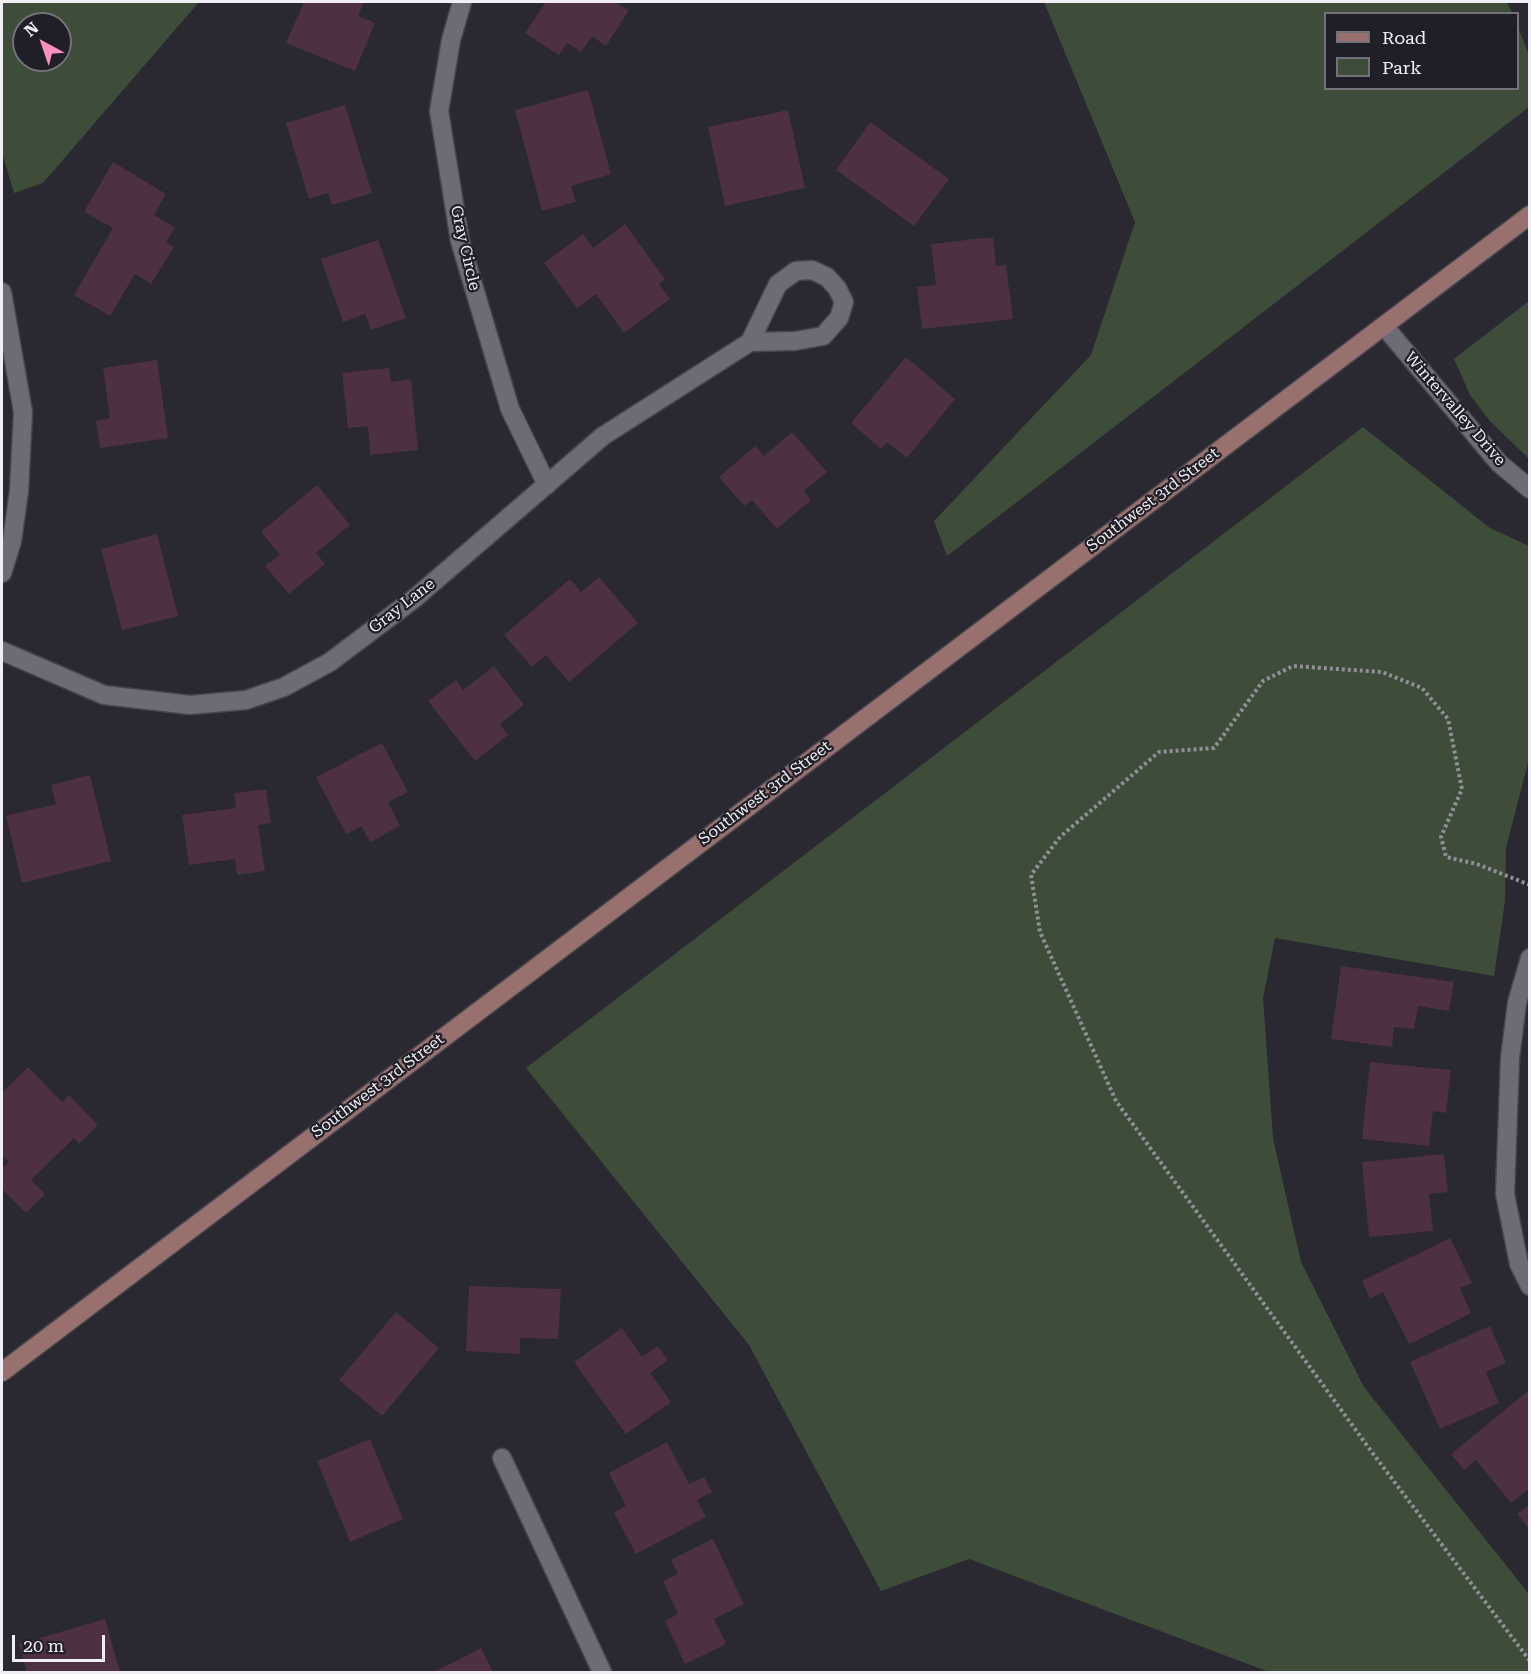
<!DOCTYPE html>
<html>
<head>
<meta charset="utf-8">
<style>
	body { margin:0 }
	#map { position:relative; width:1531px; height:1674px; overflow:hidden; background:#2a2831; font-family:"Roboto Serif",serif }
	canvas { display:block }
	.frame { position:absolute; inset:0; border:3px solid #f0eff5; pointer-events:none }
	.legend { position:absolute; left:1324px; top:12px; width:195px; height:78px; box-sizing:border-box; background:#201e27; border:2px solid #737279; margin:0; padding:8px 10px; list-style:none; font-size:18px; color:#f0eff5 }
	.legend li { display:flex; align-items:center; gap:12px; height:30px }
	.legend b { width:30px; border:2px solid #737279 }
	.north { position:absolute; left:12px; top:12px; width:60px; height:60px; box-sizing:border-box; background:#201e27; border:2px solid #737279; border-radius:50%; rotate:320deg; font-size:16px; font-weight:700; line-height:24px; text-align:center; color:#f0eff5 }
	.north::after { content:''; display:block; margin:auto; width:21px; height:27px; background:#fc8fc1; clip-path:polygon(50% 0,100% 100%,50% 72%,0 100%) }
	.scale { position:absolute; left:12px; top:1635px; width:93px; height:27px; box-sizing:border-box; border:3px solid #f0eff5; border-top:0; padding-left:8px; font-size:18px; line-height:21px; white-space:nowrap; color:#f0eff5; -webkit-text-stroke:4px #201e27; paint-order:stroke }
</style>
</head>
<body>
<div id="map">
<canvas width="1531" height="1674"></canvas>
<div class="frame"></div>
<ul class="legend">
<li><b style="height:8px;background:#98716e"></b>Road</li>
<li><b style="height:16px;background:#3d4d3a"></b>Park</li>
</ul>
<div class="north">N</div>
<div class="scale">20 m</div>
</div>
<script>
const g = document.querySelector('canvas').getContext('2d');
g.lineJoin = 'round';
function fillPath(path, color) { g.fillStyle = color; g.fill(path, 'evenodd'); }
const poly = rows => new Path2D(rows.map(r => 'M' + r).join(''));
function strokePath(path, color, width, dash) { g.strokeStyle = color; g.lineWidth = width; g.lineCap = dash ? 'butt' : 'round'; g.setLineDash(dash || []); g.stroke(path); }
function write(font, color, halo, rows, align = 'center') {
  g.font = font + ' "Roboto Serif",serif'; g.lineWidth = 4.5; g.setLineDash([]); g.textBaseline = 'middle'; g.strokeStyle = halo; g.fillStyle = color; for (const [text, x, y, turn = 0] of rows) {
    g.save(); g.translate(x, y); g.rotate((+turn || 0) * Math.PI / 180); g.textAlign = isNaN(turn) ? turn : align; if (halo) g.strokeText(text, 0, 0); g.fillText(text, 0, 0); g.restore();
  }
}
fillPath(poly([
	[2,2,199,2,43,183,14,193,2,153],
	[24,24,60,24,60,60,24,60],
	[1044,2,1507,2,1512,13,1326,14,1326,88,1518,88,1518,27,1529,55,1529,107,947,556,934,521,1091,355,1135,222],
	[1529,301,1529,459,1490,421,1470,395,1454,359],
	[1363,427,1490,528,1529,546,1529,759,1506,848,1505,901,1494,976,1275,938,1263,998,1273,1138,1301,1262,1364,1387,1529,1594,1529,1672,1269,1672,969,1559,881,1591,749,1345,526,1068]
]), '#3d4d3a');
fillPath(poly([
	[304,2,364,2,358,16,375,23,355,71,286,43],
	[546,2,615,2,629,10,606,46,592,36,581,52,567,43,559,55,525,33],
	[588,90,611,174,571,186,576,202,542,211,515,110],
	[345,105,372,193,332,205,328,193,309,199,286,123],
	[788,110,805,188,725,206,708,127],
	[870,122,949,179,914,226,836,170],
	[113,162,166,194,154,215,175,227,166,242,174,247,151,284,135,274,110,316,74,295,113,228,84,212],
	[625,224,665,279,659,284,670,299,624,333,596,294,577,308,544,263,583,234,593,248],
	[993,237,996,266,1006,265,1013,319,922,329,917,287,936,285,931,244],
	[378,240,406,318,371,330,365,314,343,322,321,259],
	[906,357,955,399,907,458,887,442,881,449,851,423],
	[157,360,168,438,100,448,96,421,110,418,103,368],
	[389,368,391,382,411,379,418,450,370,455,368,426,348,428,342,373],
	[792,432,827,472,804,491,811,500,777,529,752,500,744,506,719,477,755,446,764,456],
	[317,485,350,525,316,553,325,564,289,594,265,566,280,555,261,532],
	[157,534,178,616,122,630,101,549],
	[599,577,638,623,569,682,546,655,532,667,504,635,570,579,581,592],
	[494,666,524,705,500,724,508,735,475,761,428,701,456,680,463,690],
	[382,743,408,792,388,802,400,826,370,842,361,826,346,834,316,777],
	[90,775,111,861,22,883,6,816,56,804,51,785],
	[266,789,271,823,258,825,265,871,237,875,235,859,189,865,182,815,236,808,234,793],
	[1341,966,1454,982,1449,1011,1418,1006,1414,1029,1394,1027,1392,1047,1331,1039],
	[1370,1062,1451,1070,1446,1113,1433,1111,1429,1146,1362,1139],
	[28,1067,62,1102,69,1095,98,1125,79,1144,74,1138,31,1180,45,1194,26,1213,2,1189,2,1168,9,1162,2,1155,2,1093],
	[1444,1154,1448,1192,1429,1194,1433,1231,1369,1237,1362,1162],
	[1450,1238,1472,1283,1460,1288,1471,1313,1409,1344,1383,1292,1370,1299,1362,1281],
	[469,1286,561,1289,558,1339,520,1338,520,1354,466,1351],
	[396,1312,439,1348,382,1416,339,1380],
	[1490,1326,1506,1363,1486,1372,1499,1403,1440,1429,1410,1362],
	[622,1328,642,1357,658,1346,668,1360,650,1373,671,1402,626,1434,574,1362],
	[1528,1391,1530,1488,1511,1503,1476,1460,1464,1470,1451,1454],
	[370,1439,403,1519,350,1542,317,1461],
	[667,1442,689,1484,704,1477,712,1492,697,1500,706,1517,636,1554,614,1513,626,1506,609,1473],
	[1530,1504,1530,1530,1517,1514],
	[713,1539,744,1604,714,1619,726,1644,685,1664,665,1621,678,1614,663,1581,678,1574,671,1560],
	[105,1619,120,1672,27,1672,19,1644],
	[481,1648,493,1672,434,1672]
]), '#4d3042');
const minor = poly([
	[462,2,451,40,439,111,460,241,510,409,547,485],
	[2,292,23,412,19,491,12,541,2,573],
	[1384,326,1499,463,1530,489],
	[2,651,104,695,190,705,246,700,284,687,330,662,415,598,603,436,750,342,795,341,823,336,839,318,844,302,837,288,827,277,812,270,796,271,778,284,750,342],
	[1530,958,1517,1003,1510,1058,1505,1194,1519,1264,1530,1286],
	[502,1458,602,1672]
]);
const secondary = poly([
	[2,1372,1530,215]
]);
strokePath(minor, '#47464e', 21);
strokePath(secondary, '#47464e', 21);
strokePath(poly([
	[1530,885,1477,864,1446,857,1441,837,1462,789,1448,719,1422,688,1382,672,1293,666,1263,681,1214,748,1159,752,1060,837,1031,875,1040,932,1116,1101,1374,1455,1530,1661]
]), '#918f97', 4, [3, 3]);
strokePath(minor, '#6d6b76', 18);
strokePath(secondary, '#98716e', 18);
write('16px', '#f0eff5', '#201e27', [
	["Gray Circle",465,248,77],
	["Wintervalley Drive",1455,409,49],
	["Southwest 3rd Street",1153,500,-37],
	["Gray Lane",402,606,-38],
	["Southwest 3rd Street",765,793,-37],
	["Southwest 3rd Street",378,1086,-37]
]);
</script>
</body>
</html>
